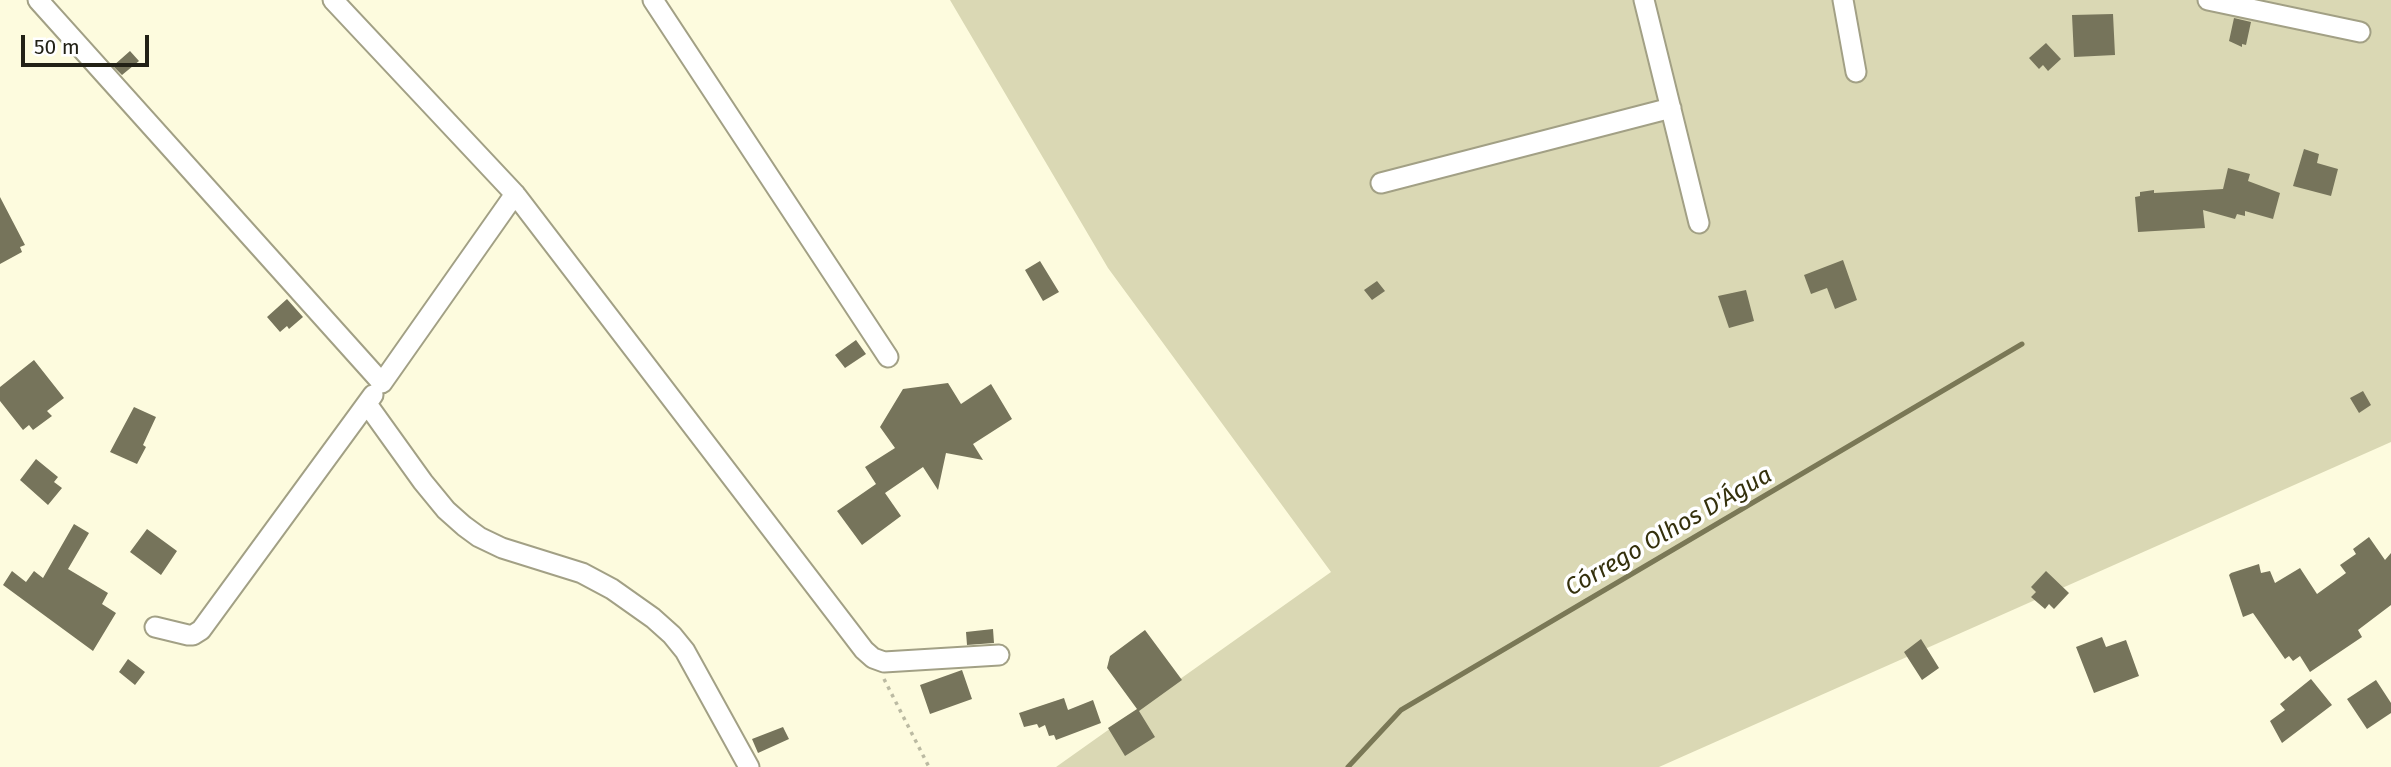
<!DOCTYPE html>
<html>
<head>
<meta charset="utf-8">
<style>
	body { margin:0 }
	#map { position:relative; width:2391px; height:767px; overflow:hidden; background:#fdfbde; font-family:"Fira Sans",sans-serif }
	canvas { display:block }
	.scale { position:absolute; left:21px; top:35px; width:128px; height:32px; box-sizing:border-box; border:4px solid #222116; border-top:0; padding-left:9px; font-size:21px; line-height:24px; white-space:nowrap; color:#222116; -webkit-text-stroke:5px #fff; paint-order:stroke }
</style>
</head>
<body>
<div id="map">
<canvas width="2391" height="767"></canvas>
<div class="scale">50 m</div>
</div>
<script>
const g = document.querySelector('canvas').getContext('2d');
g.lineJoin = 'round';
function fillPath(path, color) { g.fillStyle = color; g.fill(path, 'evenodd'); }
const poly = rows => new Path2D(rows.map(r => 'M' + r).join(''));
function strokePath(path, color, width, dash) { g.strokeStyle = color; g.lineWidth = width; g.lineCap = dash ? 'butt' : 'round'; g.setLineDash(dash || []); g.stroke(path); }
function write(font, color, halo, rows, align = 'center') {
  g.font = font + ' "Fira Sans",sans-serif'; g.lineWidth = 7; g.setLineDash([]); g.textBaseline = 'middle'; g.strokeStyle = halo; g.fillStyle = color; for (const [text, x, y, turn = 0] of rows) {
    g.save(); g.translate(x, y); g.rotate((+turn || 0) * Math.PI / 180); g.textAlign = isNaN(turn) ? turn : align; if (halo) g.strokeText(text, 0, 0); g.fillText(text, 0, 0); g.restore();
  }
}
fillPath(poly([
	[950,0,2391,0,2391,442,1659,767,1056,767,1331,572,1108,268]
]), '#dad8b4');
strokePath(poly([
	[1348,767,1401,710,2022,344]
]), '#7a7856', 5);
fillPath(poly([
	[2113,14,2115,55,2074,57,2072,15],
	[2234,18,2251,22,2246,45,2242,44,2242,47,2229,41],
	[2046,43,2061,59,2048,71,2043,65,2039,69,2029,58],
	[130,51,139,61,122,75,113,66],
	[2304,149,2319,154,2317,163,2338,169,2331,196,2293,186],
	[2228,168,2250,174,2248,181,2280,193,2273,219,2245,211,2245,216,2237,214,2235,219,2203,210,2205,228,2138,232,2135,197,2140,196,2140,192,2154,190,2154,193,2223,189],
	[0,197,25,245,20,247,22,252,0,264],
	[1843,260,1857,300,1835,309,1827,288,1811,294,1804,275],
	[1040,261,1059,292,1043,301,1025,270],
	[1377,281,1385,291,1372,300,1364,290],
	[1746,290,1754,321,1729,328,1718,296],
	[287,299,303,317,289,329,287,326,280,332,267,317],
	[856,340,866,354,845,368,835,355],
	[34,360,64,398,47,411,52,416,33,430,29,425,23,430,0,401,0,387],
	[948,383,961,404,991,384,1012,419,973,444,983,460,946,453,938,490,923,467,885,493,901,516,862,545,837,511,876,484,865,467,895,448,880,427,903,389],
	[2363,391,2371,405,2359,413,2350,398],
	[134,407,156,417,143,445,146,447,137,464,110,452],
	[36,459,58,477,54,482,62,488,48,505,20,480],
	[74,524,89,533,68,569,108,593,102,604,116,613,93,651,3,585,12,571,26,582,34,571,43,578],
	[147,529,177,551,161,575,130,552],
	[2369,537,2385,560,2391,553,2391,605,2358,630,2362,637,2310,672,2300,656,2293,661,2289,656,2285,659,2253,613,2243,617,2229,575,2231,573,2259,564,2261,573,2270,571,2275,583,2300,568,2317,594,2346,573,2340,565,2356,554,2353,549],
	[2046,571,2069,593,2054,609,2049,604,2045,609,2031,597,2036,592,2031,587],
	[993,629,994,643,967,645,966,632],
	[1145,630,1182,680,1139,711,1155,737,1125,756,1108,728,1137,709,1107,668,1110,656],
	[2102,637,2106,647,2126,640,2139,676,2094,693,2076,647],
	[1921,639,1939,668,1922,680,1904,652],
	[128,659,145,672,135,685,119,672],
	[962,670,972,699,930,714,920,685],
	[2311,679,2332,705,2282,743,2270,721,2285,710,2280,704],
	[2376,680,2391,703,2391,713,2367,729,2347,699],
	[1064,698,1068,710,1093,700,1101,723,1056,740,1054,735,1049,736,1045,725,1039,728,1037,724,1024,727,1019,713],
	[783,727,789,739,758,753,752,739]
]), '#76745b');
const street = poly([
	[38,0,382,383,515,194],
	[333,0,515,194,864,650,873,658,884,662,999,655],
	[653,0,888,357],
	[1644,0,1699,223],
	[1843,0,1856,72],
	[2208,0,2360,32],
	[1381,183,1671,108],
	[367,404,423,482,446,510,464,526,479,537,502,548,582,573,612,589,653,618,672,635,685,651,749,767],
	[155,627,188,635,193,635,201,630,373,395]
]);
strokePath(street, '#a2a085', 23);
strokePath(poly([
	[884,679,929,767]
]), '#bbbaa2', 3.5, [3.5, 5]);
strokePath(street, '#fff', 19);
write('italic 24px', '#34300c', '#fff', [
	["Córrego Olhos D'Água",1669,532,-30]
]);
</script>
</body>
</html>
